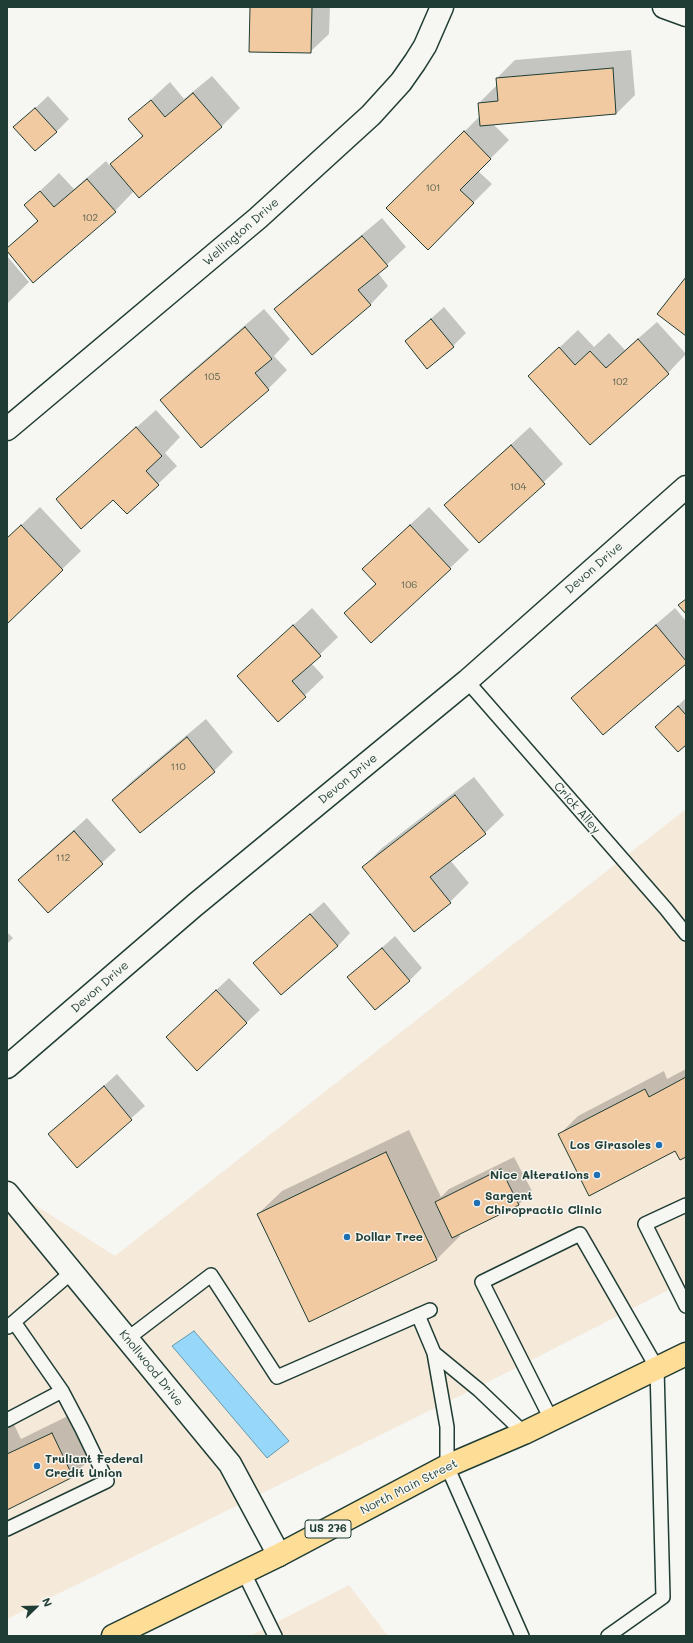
<!DOCTYPE html>
<html>
<head>
<meta charset="utf-8">
<style>
	body { margin:0 }
	#map { position:relative; width:693px; height:1643px; overflow:hidden; background:#f6f6f2; font-family:Mali,sans-serif }
	canvas { display:block }
	.frame { position:absolute; inset:0; border:8px solid #1f3d34; pointer-events:none }
	.north { position:absolute; left:16px; top:1587px; width:40px; height:40px; -webkit-text-stroke:3px #f6f6f2; paint-order:stroke; rotate:67deg; font-size:11px; font-weight:700; line-height:16px; text-align:center; color:#1f3d34 }
	.north::after { content:''; display:block; margin:auto; width:14px; height:18px; background:#1f3d34; clip-path:polygon(50% 0,100% 100%,50% 72%,0 100%) }
</style>
</head>
<body>
<div id="map">
<canvas width="693" height="1643"></canvas>
<div class="frame"></div>
<div class="north">N</div>
</div>
<script>
const g = document.querySelector('canvas').getContext('2d');
g.lineJoin = 'round';
function fillPath(path, color) { g.fillStyle = color; g.fill(path, 'evenodd'); }
const poly = rows => new Path2D(rows.map(r => 'M' + r).join(''));
function strokePath(path, color, width, dash) { g.strokeStyle = color; g.lineWidth = width; g.lineCap = dash ? 'butt' : 'round'; g.setLineDash(dash || []); g.stroke(path); }
function write(font, color, halo, rows, align = 'center') {
  g.font = font + ' Mali,sans-serif'; g.lineWidth = 3; g.setLineDash([]); g.textBaseline = 'middle'; g.strokeStyle = halo; g.fillStyle = color; for (const [text, x, y, turn = 0] of rows) {
    g.save(); g.translate(x, y); g.rotate((+turn || 0) * Math.PI / 180); g.textAlign = isNaN(turn) ? turn : align; if (halo) g.strokeText(text, 0, 0); g.fillText(text, 0, 0); g.restore();
  }
}
fillPath(poly([
	[686,809,686,1281,514,1369,7,1619,7,1187,115,1256],
	[349,1585,388,1636,250,1636]
]), '#f5e9da');
const water = poly([
	[194,1331,289,1441,267,1458,172,1346,194,1331]
]);
fillPath(water, '#97d7f9');
strokePath(water, '#6799aa', 1);
fillPath(poly([
	[251,7,330,7,329,34,310,52],
	[631,50,635,95,616,114,493,124,509,140,478,171,492,184,428,248,388,208,480,116,479,103,497,85,497,78,515,60],
	[212,76,240,108,221,127,134,191,115,211,7,250,38,220,25,205,59,173,74,189,106,161,110,166,143,135,130,119,170,82,184,99],
	[48,96,69,119,56,132,15,127],
	[382,218,406,247,378,273,388,286,370,305,275,309,294,291],
	[7,256,29,282,7,304],
	[444,307,466,333,453,346,406,341],
	[264,309,290,339,274,356,287,370,268,389,201,447,161,400,179,382],
	[657,322,686,354,668,373,529,376,578,330,594,347,609,333,625,350],
	[156,410,180,437,165,453,177,466,158,484,114,498,57,499,76,481],
	[530,427,563,464,479,542,445,505],
	[40,507,81,551,7,622,7,539],
	[429,507,469,550,450,568,346,613,377,583,382,551],
	[312,608,338,637,311,663,324,677,278,721,238,676],
	[675,608,686,621,686,663,573,698,591,680],
	[686,698,686,743,656,727],
	[206,719,233,752,214,771,140,832,113,800,132,781],
	[474,777,504,815,485,833,450,860,469,883,450,902,414,930,363,867,382,848],
	[87,818,116,850,48,912,32,867],
	[324,902,350,933,338,946,255,963],
	[7,932,13,938,7,944],
	[395,936,422,968,409,981,349,977],
	[229,978,260,1010,197,1069,180,1024],
	[686,1069,686,1156,676,1150,559,1135,578,1116,664,1071,667,1079],
	[117,1074,145,1106,77,1166,50,1134],
	[409,1130,441,1197,449,1189,514,1157,532,1191,519,1204,459,1234,460,1236,437,1259,310,1321,258,1214,282,1191],
	[7,1410,21,1439,70,1415,91,1458,73,1476,7,1509]
]), '#0003');
const building = poly([
	[250,7,312,7,311,53,249,52,250,7],
	[613,68,616,114,480,126,478,103,498,101,496,78,613,68],
	[193,93,222,127,139,198,110,164,143,136,128,119,151,100,165,117,193,93],
	[35,108,57,132,35,151,13,127,35,108],
	[464,131,491,159,460,190,474,203,428,250,386,208,464,131],
	[87,179,116,212,33,283,7,251,7,248,38,221,24,205,40,191,54,207,87,179],
	[362,236,388,266,358,290,371,305,312,355,274,309,362,236],
	[686,277,686,336,657,314,686,277],
	[431,319,454,347,427,369,405,341,431,319],
	[245,327,272,359,255,373,269,390,201,448,160,400,245,327],
	[638,339,669,374,590,445,528,376,559,347,575,365,590,351,606,368,638,339],
	[136,427,162,456,146,471,159,485,127,514,113,500,81,529,56,499,136,427],
	[511,445,545,484,479,543,444,505,511,445],
	[21,525,63,570,7,624,7,538,21,525],
	[410,525,451,569,371,643,344,613,376,584,362,569,410,525],
	[686,599,686,614,678,605,686,599],
	[293,625,321,656,292,681,306,697,278,722,237,676,293,625],
	[656,625,686,661,686,664,603,735,571,698,656,625],
	[678,706,686,715,686,745,678,752,655,727,678,706],
	[187,737,215,772,140,833,112,800,187,737],
	[455,795,486,834,430,877,451,903,414,932,362,867,455,795],
	[74,831,103,864,48,913,18,880,74,831],
	[310,914,338,946,281,995,253,963,310,914],
	[382,948,410,981,375,1010,347,977,382,948],
	[216,990,247,1023,197,1071,166,1037,216,990],
	[686,1077,686,1157,680,1160,675,1151,589,1196,558,1134,645,1089,649,1097,686,1077],
	[104,1086,132,1120,77,1168,48,1134,104,1086],
	[386,1152,437,1260,309,1322,257,1214,386,1152],
	[501,1169,519,1205,452,1238,435,1202,501,1169],
	[52,1433,73,1477,7,1510,7,1454,52,1433]
]);
fillPath(building, '#f2caa1');
strokePath(building, '#1f3d34', 1);
const service = poly([
	[467,681,666,909,686,934],
	[686,1205,645,1224,686,1306],
	[418,1315,434,1353,447,1427,447,1466,522,1636],
	[8,1327,72,1272],
	[127,1339,211,1275,277,1377,430,1310],
	[434,1353,479,1390,524,1433],
	[7,1420,62,1391],
	[552,1421,482,1282,580,1234,657,1368,663,1597,608,1636],
	[7,1529,107,1481,82,1429,62,1391,14,1322],
	[244,1573,275,1636]
]);
const minor = poly([
	[664,7,686,15],
	[7,429,258,218,371,115,401,82,415,62,425,46,442,7],
	[7,1067,195,905,467,681,686,487],
	[7,1193,230,1464,279,1555]
]);
const primary = poly([
	[113,1636,279,1555,447,1466,524,1433,686,1354]
]);
strokePath(service, '#1f3d34', 16);
strokePath(minor, '#1f3d34', 25);
strokePath(primary, '#1f3d34', 25);
strokePath(service, '#f6f6f2', 13);
strokePath(minor, '#f6f6f2', 22);
strokePath(primary, '#fedd96', 22);
for (const [x, y, r, color] of [
	[659,1145,4,"#1f6fb2"],
	[597,1175,4,"#1f6fb2"],
	[477,1203,4,"#1f6fb2"],
	[347,1237,4,"#1f6fb2"],
	[37,1466,4,"#1f6fb2"]
]) { const dot = new Path2D(); dot.arc(x, y, r, 0, 2 * Math.PI); g.fillStyle = color; g.fill(dot); strokePath(dot, '#f6f6f2', 1.5); }
write('10px', '#54604f', null, [
	["101",433,188],
	["102",90,218],
	["105",212,377],
	["102",620,382],
	["104",518,487],
	["106",409,585],
	["110",178,767],
	["112",63,858]
]);
for (const [x, y, w] of [
	[328,1529,46]
]) { const box = new Path2D(); box.roundRect(x - w / 2, y - 9, w, 18, 3); g.fillStyle = '#f6f6f2'; g.fill(box); strokePath(box, '#1f3d34', 1); }
write('bold 11px', '#1f3d34', null, [
	["US 276",328,1529]
]);
write('12px', '#1f3d34', '#f6f6f2', [
	["Wellington Drive",241,232,-41],
	["Devon Drive",594,568,-41],
	["Devon Drive",348,779,-39],
	["Crick Alley",577,808,49],
	["Devon Drive",100,987,-41],
	["Knollwood Drive",151,1368,51],
	["North Main Street",409,1487,-27]
]);
write('bold 12px', '#1f3d34', '#f6f6f2', [
	["Los Girasoles",651,1145,"right"],
	["Nice Alterations",589,1175,"right"],
	["Sargent",485,1196],
	["Chiropractic Clinic",485,1210],
	["Dollar Tree",355,1237],
	["Truliant Federal",45,1459],
	["Credit Union",45,1473]
], 'left');
</script>
</body>
</html>
